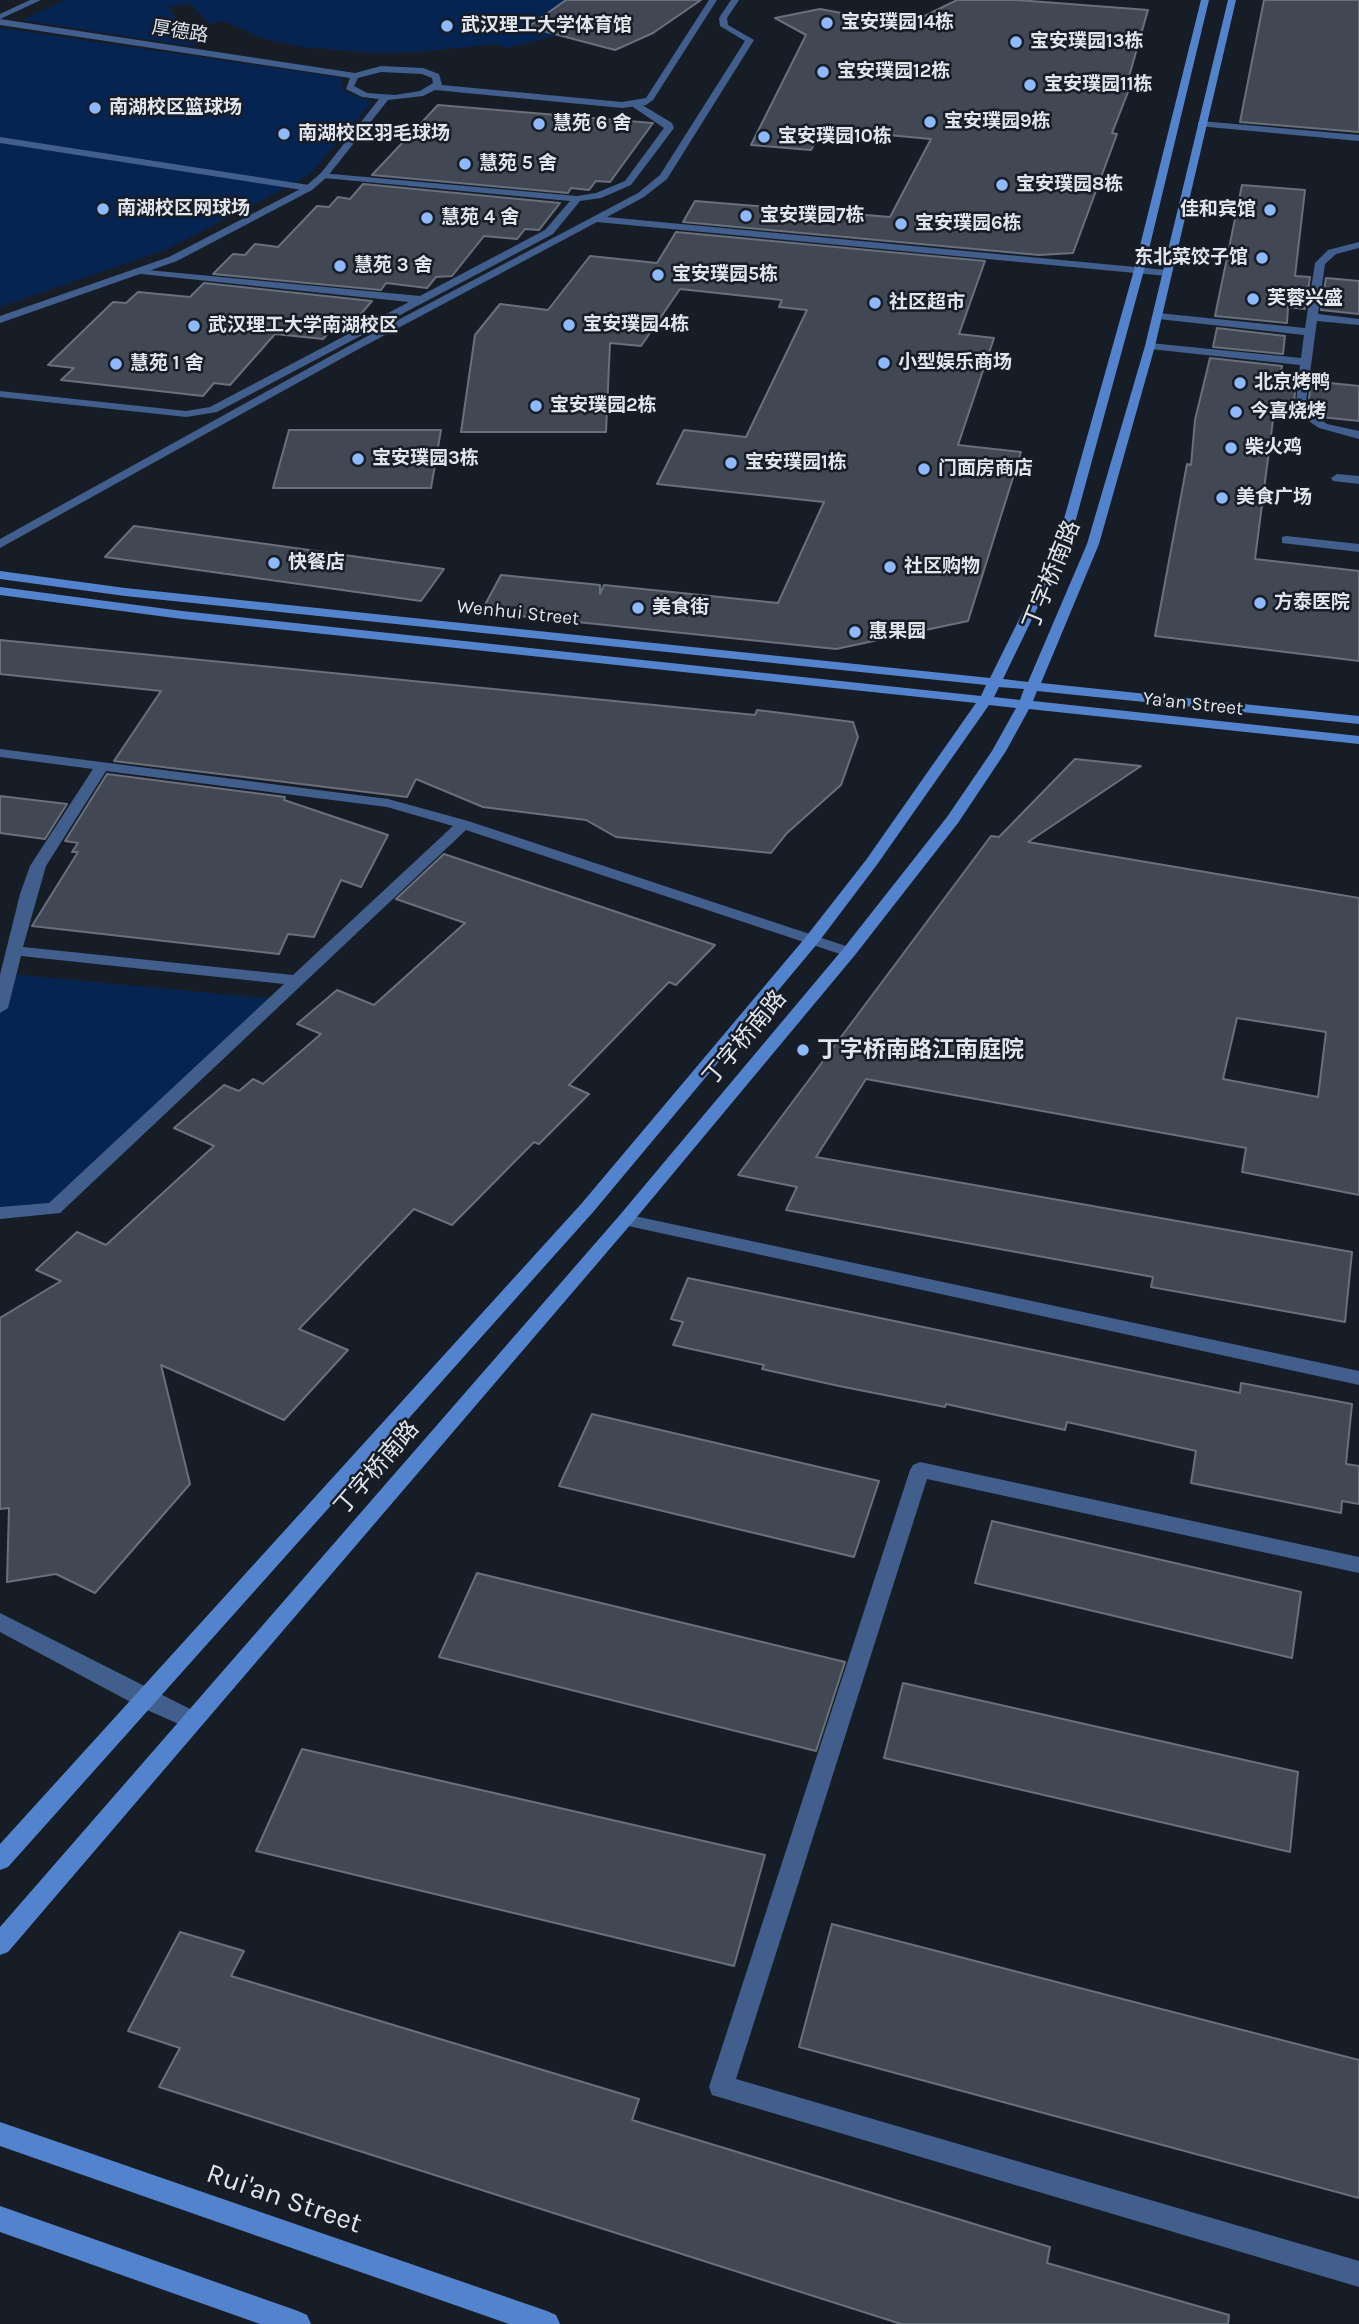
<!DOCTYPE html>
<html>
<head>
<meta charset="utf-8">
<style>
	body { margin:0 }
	canvas { display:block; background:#171d27 }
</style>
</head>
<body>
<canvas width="1359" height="2324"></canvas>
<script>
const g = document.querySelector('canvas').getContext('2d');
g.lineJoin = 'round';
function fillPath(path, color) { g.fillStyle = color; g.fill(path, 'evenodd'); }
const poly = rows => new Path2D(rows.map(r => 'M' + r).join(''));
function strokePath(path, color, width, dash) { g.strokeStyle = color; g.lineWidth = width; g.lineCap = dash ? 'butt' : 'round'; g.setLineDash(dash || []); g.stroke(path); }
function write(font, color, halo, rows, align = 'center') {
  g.font = font + ' Karla,"Noto Sans SC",sans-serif'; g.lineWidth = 5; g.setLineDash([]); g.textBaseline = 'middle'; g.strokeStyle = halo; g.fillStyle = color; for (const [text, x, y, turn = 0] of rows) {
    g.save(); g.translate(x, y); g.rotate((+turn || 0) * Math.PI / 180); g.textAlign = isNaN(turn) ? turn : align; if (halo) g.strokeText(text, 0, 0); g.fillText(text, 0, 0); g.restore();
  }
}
fillPath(poly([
	[66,0,688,0,653,33,615,50,558,35,506,48,496,44,415,52,374,53,302,47,261,38,224,21,209,24,191,4,169,6,173,15,201,44,190,46,22,20],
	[0,28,343,78,340,84,345,92,372,102,311,173,295,183,165,250,0,307],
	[10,974,273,999,54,1209,0,1213,0,1008]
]), '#062452');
const building = poly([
	[566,0,701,0,653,33,615,50,528,27,566,0],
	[957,0,1017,0,1148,10,1126,87,1130,87,1112,133,1117,134,1073,253,1039,255,683,222,695,201,890,217,931,139,823,129,811,150,751,145,806,35,775,18,820,9,906,25,957,0],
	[1264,0,1359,0,1359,132,1240,122,1264,0],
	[438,105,652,123,653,123,610,182,596,181,589,190,571,188,568,193,372,175,438,105],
	[363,184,560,203,539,230,525,229,517,239,484,236,452,276,436,277,427,288,386,283,381,290,213,274,233,254,245,255,255,244,278,247,317,206,329,207,338,197,350,199,363,184],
	[1242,185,1305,190,1295,276,1310,277,1305,309,1288,307,1287,323,1215,316,1242,185],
	[676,232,985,261,959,334,994,338,958,445,1021,452,968,621,836,649,481,612,501,575,600,585,600,594,604,585,778,603,824,502,657,484,684,430,746,437,807,310,779,307,782,300,680,289,641,346,610,343,606,432,461,432,475,335,500,304,548,310,590,256,657,263,676,232],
	[1326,278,1359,281,1359,314,1321,310,1326,278],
	[204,283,372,301,348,329,333,328,323,339,275,334,230,385,214,383,203,396,61,380,74,368,48,365,113,302,126,303,138,292,190,297,204,283],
	[1217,328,1285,336,1283,354,1213,347,1217,328],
	[1210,358,1282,366,1280,378,1296,380,1293,414,1274,412,1255,559,1359,571,1359,661,1155,636,1187,464,1191,465,1195,420,1210,358],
	[1311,381,1359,386,1359,421,1321,417,1308,408,1311,381],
	[289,430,441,430,431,488,273,488,289,430],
	[134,526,259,543,444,569,421,601,105,557,134,526],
	[0,640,755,715,757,710,853,722,858,737,841,785,787,833,771,853,616,837,586,820,483,807,416,779,407,797,114,761,161,691,0,674,0,640],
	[1075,759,1141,766,1028,842,1359,898,1359,1195,1242,1172,1246,1148,866,1079,816,1157,1352,1252,1345,1322,1151,1287,1153,1277,786,1210,797,1187,738,1175,991,836,999,837,1075,759],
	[1237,1018,1326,1032,1318,1097,1223,1079,1237,1018],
	[107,774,285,797,284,800,388,835,361,887,341,880,314,937,288,934,279,954,32,926,78,852,72,852,78,843,65,841,107,774],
	[0,796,67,804,45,839,0,833,0,796],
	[444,854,715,945,676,985,669,982,569,1085,589,1094,539,1144,534,1142,452,1225,414,1209,299,1329,348,1350,284,1420,161,1365,190,1484,95,1593,56,1574,7,1582,9,1508,0,1509,0,1318,61,1281,36,1270,77,1232,106,1245,214,1146,174,1128,224,1085,239,1091,253,1079,263,1084,321,1034,297,1024,337,990,374,1005,465,923,396,899,444,854],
	[688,1278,1240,1393,1241,1383,1352,1404,1346,1464,1359,1466,1359,1504,1342,1501,1341,1513,1191,1483,1196,1451,1067,1422,1065,1430,946,1404,945,1407,839,1386,762,1369,764,1365,673,1345,683,1322,671,1319,688,1278],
	[592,1414,879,1481,854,1557,559,1486,592,1414],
	[992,1521,1301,1592,1292,1658,975,1583,992,1521],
	[477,1573,845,1662,816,1751,439,1657,477,1573],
	[903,1683,1298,1772,1290,1852,884,1758,903,1683],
	[302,1749,765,1855,734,1966,256,1851,302,1749],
	[832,1924,1359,2060,1359,2198,799,2047,832,1924],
	[180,1932,244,1951,231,1976,639,2099,632,2120,1050,2247,1047,2263,1229,2315,1228,2324,901,2324,159,2087,180,2048,128,2031,180,1932]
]);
fillPath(building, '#414853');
strokePath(building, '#68707c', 2);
fillPath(poly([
	[633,103,639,103,672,123,674,128,631,185,601,198,580,201,553,234,217,412,186,417,0,397,0,391,186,411,210,407,409,302,141,274,136,271,137,269,420,296,545,230,570,201,324,178,319,175,321,173,577,196,596,193,625,181,664,128,633,107,633,103],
	[0,137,309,185,314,188,309,191,0,143,0,137]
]), '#415e8c');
fillPath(poly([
	[30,0,41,0,0,19,355,73,381,66,423,68,439,74,442,85,622,102,646,98,709,0,717,0,653,100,646,105,622,108,435,90,423,96,388,100,327,177,312,190,177,261,0,323,0,316,169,257,306,186,321,173,379,99,362,97,346,89,350,78,0,25,0,14,30,0],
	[381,72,422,74,432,78,433,83,420,91,395,95,367,93,354,86,358,78,381,72],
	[731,0,739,0,727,18,728,25,754,40,667,179,644,197,607,217,1167,270,1172,273,1167,276,597,222,355,351,0,548,0,539,347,347,638,193,660,175,745,41,720,26,719,18,731,0],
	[1201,121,1359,135,1359,141,1198,126,1198,122,1201,121],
	[1359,242,1359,248,1336,254,1325,264,1318,314,1359,319,1359,325,1317,321,1305,409,1327,424,1359,431,1359,439,1319,428,1295,412,1300,365,1150,349,1145,346,1150,343,1301,358,1304,335,1158,319,1153,316,1158,313,1305,328,1315,263,1328,250,1359,242],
	[1337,474,1359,476,1359,484,1333,481,1331,478,1337,474],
	[1286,536,1359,544,1359,552,1282,543,1282,537,1286,536],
	[0,749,388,799,468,821,855,949,857,952,849,957,843,955,466,830,60,1213,0,1219,0,1207,49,1203,284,984,21,956,8,1008,0,1013,0,975,20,894,30,866,93,769,0,757,0,749],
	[106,771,387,807,453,826,293,975,23,947,46,866,106,771],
	[625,1214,1359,1371,1359,1385,619,1224,616,1220,625,1214],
	[920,1462,1359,1557,1359,1573,927,1479,736,2079,1359,2261,1359,2287,712,2095,709,2087,910,1470,913,1465,920,1462],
	[0,1613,198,1713,201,1720,198,1727,190,1729,138,1706,0,1632,0,1613]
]), '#415e8c');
fillPath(poly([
	[1201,0,1209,0,1144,270,1076,519,1062,557,1003,679,1028,682,1087,544,1145,346,1228,0,1236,0,1155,346,1099,544,1041,683,1359,716,1359,724,1037,691,1033,701,1359,736,1359,744,1029,709,1006,751,958,823,855,955,631,1224,8,1952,0,1955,0,1927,619,1216,843,949,947,817,992,751,1016,708,989,705,876,866,817,944,594,1211,8,1867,0,1870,0,1844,582,1203,805,938,866,860,976,703,182,619,0,595,0,587,182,611,981,696,986,685,125,596,0,579,0,571,125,588,990,678,1050,557,1064,519,1134,270,1201,0],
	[999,687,1024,689,1020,700,994,697,999,687],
	[0,2122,547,2311,556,2315,560,2324,509,2324,0,2146,0,2122],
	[0,2206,298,2311,307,2315,311,2324,260,2324,0,2232,0,2206]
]), '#5483cd');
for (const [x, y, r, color] of [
	[827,23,7,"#8eb9fc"],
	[447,26,7,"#8eb9fc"],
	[1016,42,7,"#8eb9fc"],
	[823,72,7,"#8eb9fc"],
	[1030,85,7,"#8eb9fc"],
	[95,108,7,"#8eb9fc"],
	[930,122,7,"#8eb9fc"],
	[539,124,7,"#8eb9fc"],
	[284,134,7,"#8eb9fc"],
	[764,137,7,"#8eb9fc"],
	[465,164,7,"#8eb9fc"],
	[1002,185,7,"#8eb9fc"],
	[103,209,7,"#8eb9fc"],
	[1270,210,7,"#8eb9fc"],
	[746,216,7,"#8eb9fc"],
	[427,218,7,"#8eb9fc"],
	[901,224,7,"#8eb9fc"],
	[1262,258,7,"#8eb9fc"],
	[340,266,7,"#8eb9fc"],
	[658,275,7,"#8eb9fc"],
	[1253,299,7,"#8eb9fc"],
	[875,303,7,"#8eb9fc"],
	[569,325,7,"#8eb9fc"],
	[194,326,7,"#8eb9fc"],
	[884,363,7,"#8eb9fc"],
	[116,364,7,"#8eb9fc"],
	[1240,383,7,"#8eb9fc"],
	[536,406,7,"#8eb9fc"],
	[1236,412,7,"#8eb9fc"],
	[1231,448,7,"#8eb9fc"],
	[358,459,7,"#8eb9fc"],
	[731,463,7,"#8eb9fc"],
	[924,469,7,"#8eb9fc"],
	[1222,498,7,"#8eb9fc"],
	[274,563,7,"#8eb9fc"],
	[890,567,7,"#8eb9fc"],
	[1260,603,7,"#8eb9fc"],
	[638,608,7,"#8eb9fc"],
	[855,632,7,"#8eb9fc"],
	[803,1050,7,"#8eb9fc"]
]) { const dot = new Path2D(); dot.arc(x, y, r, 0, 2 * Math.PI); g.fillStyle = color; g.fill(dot); strokePath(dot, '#171d27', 2.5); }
write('bold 19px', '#e1e6ed', '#171d27', [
	["宝安璞园14栋",841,23],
	["武汉理工大学体育馆",461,26],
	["宝安璞园13栋",1030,42],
	["宝安璞园12栋",837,72],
	["宝安璞园11栋",1044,85],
	["南湖校区篮球场",109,108],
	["宝安璞园9栋",944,122],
	["慧苑 6 舍",553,124],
	["南湖校区羽毛球场",298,134],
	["宝安璞园10栋",778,137],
	["慧苑 5 舍",479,164],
	["宝安璞园8栋",1016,185],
	["南湖校区网球场",117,209],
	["佳和宾馆",1256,210,"right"],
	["宝安璞园7栋",760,216],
	["慧苑 4 舍",441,218],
	["宝安璞园6栋",915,224],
	["东北菜饺子馆",1248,258,"right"],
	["慧苑 3 舍",354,266],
	["宝安璞园5栋",672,275],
	["芙蓉兴盛",1267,299],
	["社区超市",889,303],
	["宝安璞园4栋",583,325],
	["武汉理工大学南湖校区",208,326],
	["小型娱乐商场",898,363],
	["慧苑 1 舍",130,364],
	["北京烤鸭",1254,383],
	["宝安璞园2栋",550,406],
	["今喜烧烤",1250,412],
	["柴火鸡",1245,448],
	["宝安璞园3栋",372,459],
	["宝安璞园1栋",745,463],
	["门面房商店",938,469],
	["美食广场",1236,498],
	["快餐店",288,563],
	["社区购物",904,567],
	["方泰医院",1274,603],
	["美食街",652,608],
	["惠果园",869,632]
], 'left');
write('19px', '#e1e6ed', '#171d27', [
	["厚德路",180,32,9],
	["Wenhui Street",518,613,6],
	["Ya'an Street",1193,704,6]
]);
write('23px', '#e1e6ed', '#171d27', [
	["丁字桥南路",1052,575,-68],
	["丁字桥南路",745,1038,-50],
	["丁字桥南路",377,1468,-49]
]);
write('bold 23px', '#e1e6ed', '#171d27', [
	["丁字桥南路江南庭院",817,1050]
], 'left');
write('28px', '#e1e6ed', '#171d27', [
	["Rui'an Street",284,2199,19]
]);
</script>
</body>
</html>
